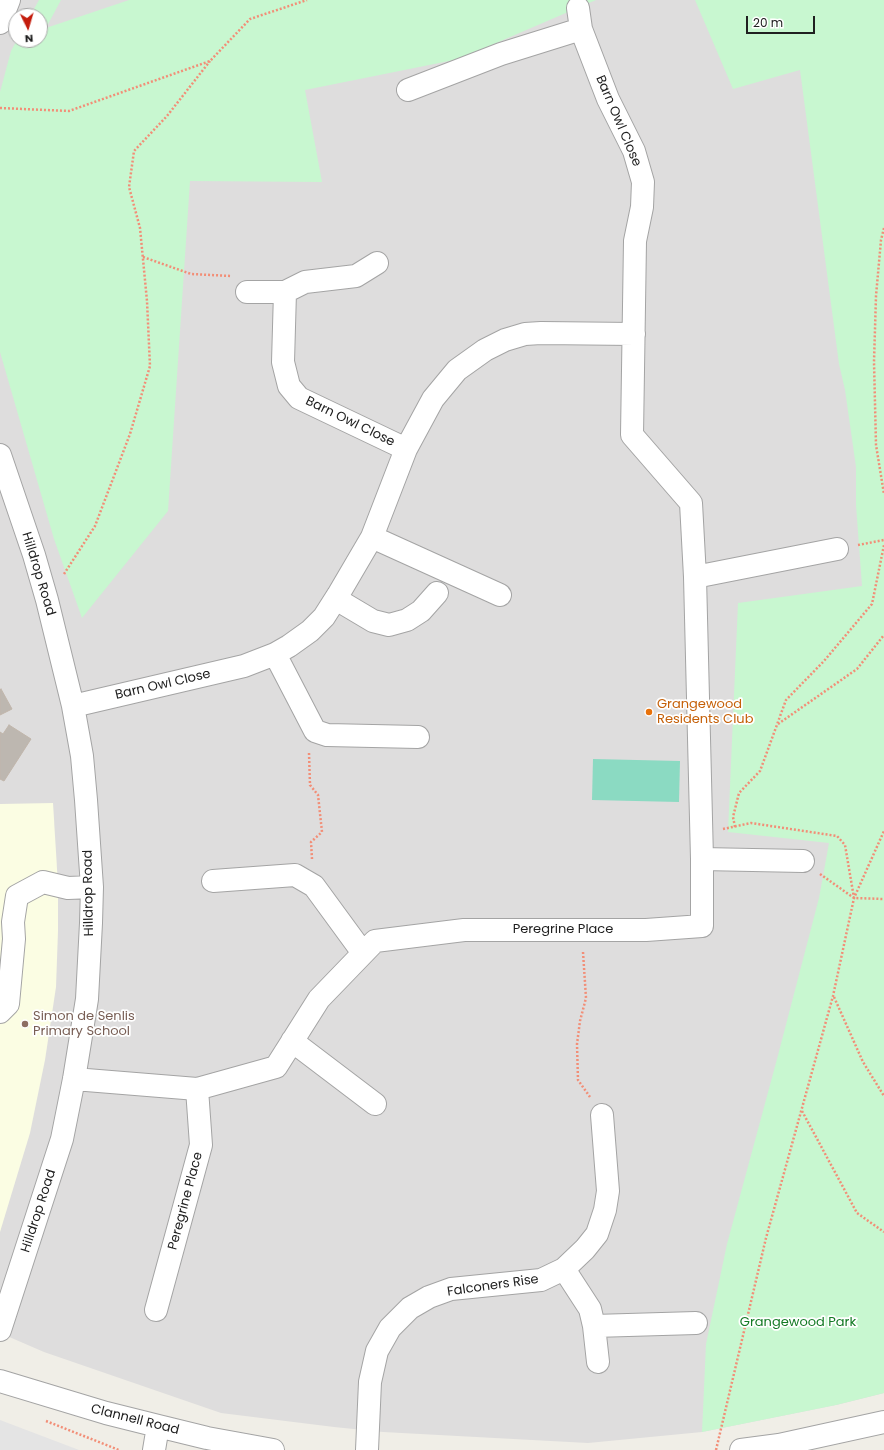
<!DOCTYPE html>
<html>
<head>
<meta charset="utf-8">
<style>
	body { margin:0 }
	#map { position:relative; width:884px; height:1450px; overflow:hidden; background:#f0eee7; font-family:Poppins,sans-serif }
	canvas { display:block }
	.north { position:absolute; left:8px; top:8px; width:40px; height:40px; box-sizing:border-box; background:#fff; border:1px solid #a6a6a6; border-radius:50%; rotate:175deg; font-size:11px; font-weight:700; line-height:16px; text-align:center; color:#202020 }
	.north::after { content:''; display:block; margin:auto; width:14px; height:18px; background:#c41c0c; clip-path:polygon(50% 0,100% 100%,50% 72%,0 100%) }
	.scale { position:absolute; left:746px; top:16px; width:69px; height:18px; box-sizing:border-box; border:2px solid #202020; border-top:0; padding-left:5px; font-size:12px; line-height:14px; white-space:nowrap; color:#202020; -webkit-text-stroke:3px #fff; paint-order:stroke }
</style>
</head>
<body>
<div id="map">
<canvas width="884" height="1450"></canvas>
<div class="north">N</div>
<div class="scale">20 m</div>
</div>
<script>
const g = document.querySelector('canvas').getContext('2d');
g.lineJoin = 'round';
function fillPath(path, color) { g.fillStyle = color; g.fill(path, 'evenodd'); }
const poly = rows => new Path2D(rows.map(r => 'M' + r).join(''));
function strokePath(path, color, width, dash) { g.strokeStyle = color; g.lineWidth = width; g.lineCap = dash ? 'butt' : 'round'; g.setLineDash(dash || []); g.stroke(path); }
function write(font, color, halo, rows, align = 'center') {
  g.font = font + ' Poppins,sans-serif'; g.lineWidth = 3.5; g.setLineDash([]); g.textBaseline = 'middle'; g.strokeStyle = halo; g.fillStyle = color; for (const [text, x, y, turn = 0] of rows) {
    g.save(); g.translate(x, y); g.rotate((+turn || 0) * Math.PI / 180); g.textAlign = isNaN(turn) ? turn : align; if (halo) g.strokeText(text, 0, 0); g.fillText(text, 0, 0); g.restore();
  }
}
fillPath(poly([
	[0,0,884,0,884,1393,836,1405,702,1432,588,1443,383,1432,334,1427,221,1413,44,1352,0,1333],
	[16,16,40,16,40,40,16,40]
]), '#dedddd');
fillPath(poly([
	[53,803,58,885,58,931,56,987,45,1060,30,1133,0,1232,0,804]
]), '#fbfde3');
fillPath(poly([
	[39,0,61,0,46,28,129,0,596,0,459,59,305,90,322,182,190,181,168,511,82,618,54,539,0,352,0,92,11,51,17,40,40,40,40,16,30,16],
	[695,0,884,0,884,1393,836,1405,702,1432,706,1344,727,1244,777,1059,819,898,829,843,728,832,738,603,862,586,856,505,856,467,845,390,839,364,800,70,733,89]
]), '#c8f7d0');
fillPath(poly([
	[593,759,680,761,679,802,592,800]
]), '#8bdac2');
fillPath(poly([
	[0,1420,79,1450,0,1450]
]), '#e4e4e4');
const building = poly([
	[1,689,12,709,0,715,0,690,1,689],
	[9,725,31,739,4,781,0,779,0,732,3,734,9,725]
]);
fillPath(building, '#bdb7b0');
strokePath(building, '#c1b6ab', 1);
const minor = poly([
	[0,23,9,0],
	[408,90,501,54,581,29],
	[247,292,285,292,283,362,289,386,299,398,406,449],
	[285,292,305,282,356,276,377,263],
	[0,455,34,555,47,600,73,706,82,756,86,800,92,887,91,923,87,999,74,1079,62,1139,0,1330],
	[372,537,500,595],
	[695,577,837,549],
	[336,599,373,621,389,625,407,620,421,611,437,593],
	[275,654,315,731,327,735,418,737],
	[73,706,244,666,275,654,289,646,310,631,324,617,338,595,372,537,406,449,433,399,457,370,485,350,505,340,525,334,541,333,634,334],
	[702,859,803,861],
	[213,881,295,875,314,886,363,953],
	[0,1012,8,1004,14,939,13,922,17,896,43,882,68,888,92,887],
	[292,1041,375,1104],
	[74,1079,197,1089,276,1067,319,999,375,941,464,930,646,930,702,926,702,859,695,577,691,503,632,435,635,241,642,207,643,182,634,151,608,99,581,29,578,8],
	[564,1269,590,1309,594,1326,598,1362],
	[156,1310,201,1145,197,1089],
	[594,1326,696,1323],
	[0,1381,106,1413,158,1426,207,1438,273,1450],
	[154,1450,158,1426],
	[367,1450,370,1382,377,1351,390,1328,410,1308,429,1297,451,1289,541,1280,564,1269,585,1249,597,1234,605,1210,608,1191,602,1115],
	[741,1450,779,1445,884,1422]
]);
strokePath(minor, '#a4a4a4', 24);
strokePath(poly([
	[0,108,69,111,210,61,250,19,307,0],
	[884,228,881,240,876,296,874,362,876,445,884,494],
	[143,257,191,274,231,276],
	[858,545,884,540],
	[64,574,95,526,130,434,150,366,147,301,140,228,129,187,134,151,167,116,210,61],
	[778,724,857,669,884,635],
	[309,753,310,785,318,795,322,832,311,842,312,859],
	[735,827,733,817,739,793,760,771,786,700,824,661,872,604,884,545],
	[723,829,751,823,837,836,845,845,854,898],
	[820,874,854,898,884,899],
	[583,952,586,998,580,1021,577,1044,578,1080,590,1097],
	[834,997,863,1062,884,1096],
	[802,1111,857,1213,884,1232],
	[46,1421,119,1450],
	[716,1450,766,1238,833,996,854,898,884,831]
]), '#f28e77', 2.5, [2, 2]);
strokePath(minor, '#fff', 22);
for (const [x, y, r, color] of [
	[649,712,4,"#e8710a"],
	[25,1024,4,"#8d6e63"]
]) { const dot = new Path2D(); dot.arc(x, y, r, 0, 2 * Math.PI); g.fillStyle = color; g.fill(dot); strokePath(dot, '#fff', 1.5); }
write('13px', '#202020', '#fff', [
	["Barn Owl Close",618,121,67],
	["Barn Owl Close",350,422,26],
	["Hilldrop Road",38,574,73],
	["Barn Owl Close",163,685,-13],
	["Hilldrop Road",89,893,-91],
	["Peregrine Place",563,930],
	["Peregrine Place",186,1201,-75],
	["Hilldrop Road",39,1211,-72],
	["Falconers Rise",493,1286,-8],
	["Clannell Road",135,1420,14]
]);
write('13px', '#c56008', '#fff', [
	["Grangewood",657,705],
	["Residents Club",657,720]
], 'left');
write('13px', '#785e54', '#fff', [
	["Simon de Senlis",33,1017],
	["Primary School",33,1032]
], 'left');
write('13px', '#137a24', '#fff', [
	["Grangewood Park",798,1323]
]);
</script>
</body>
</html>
